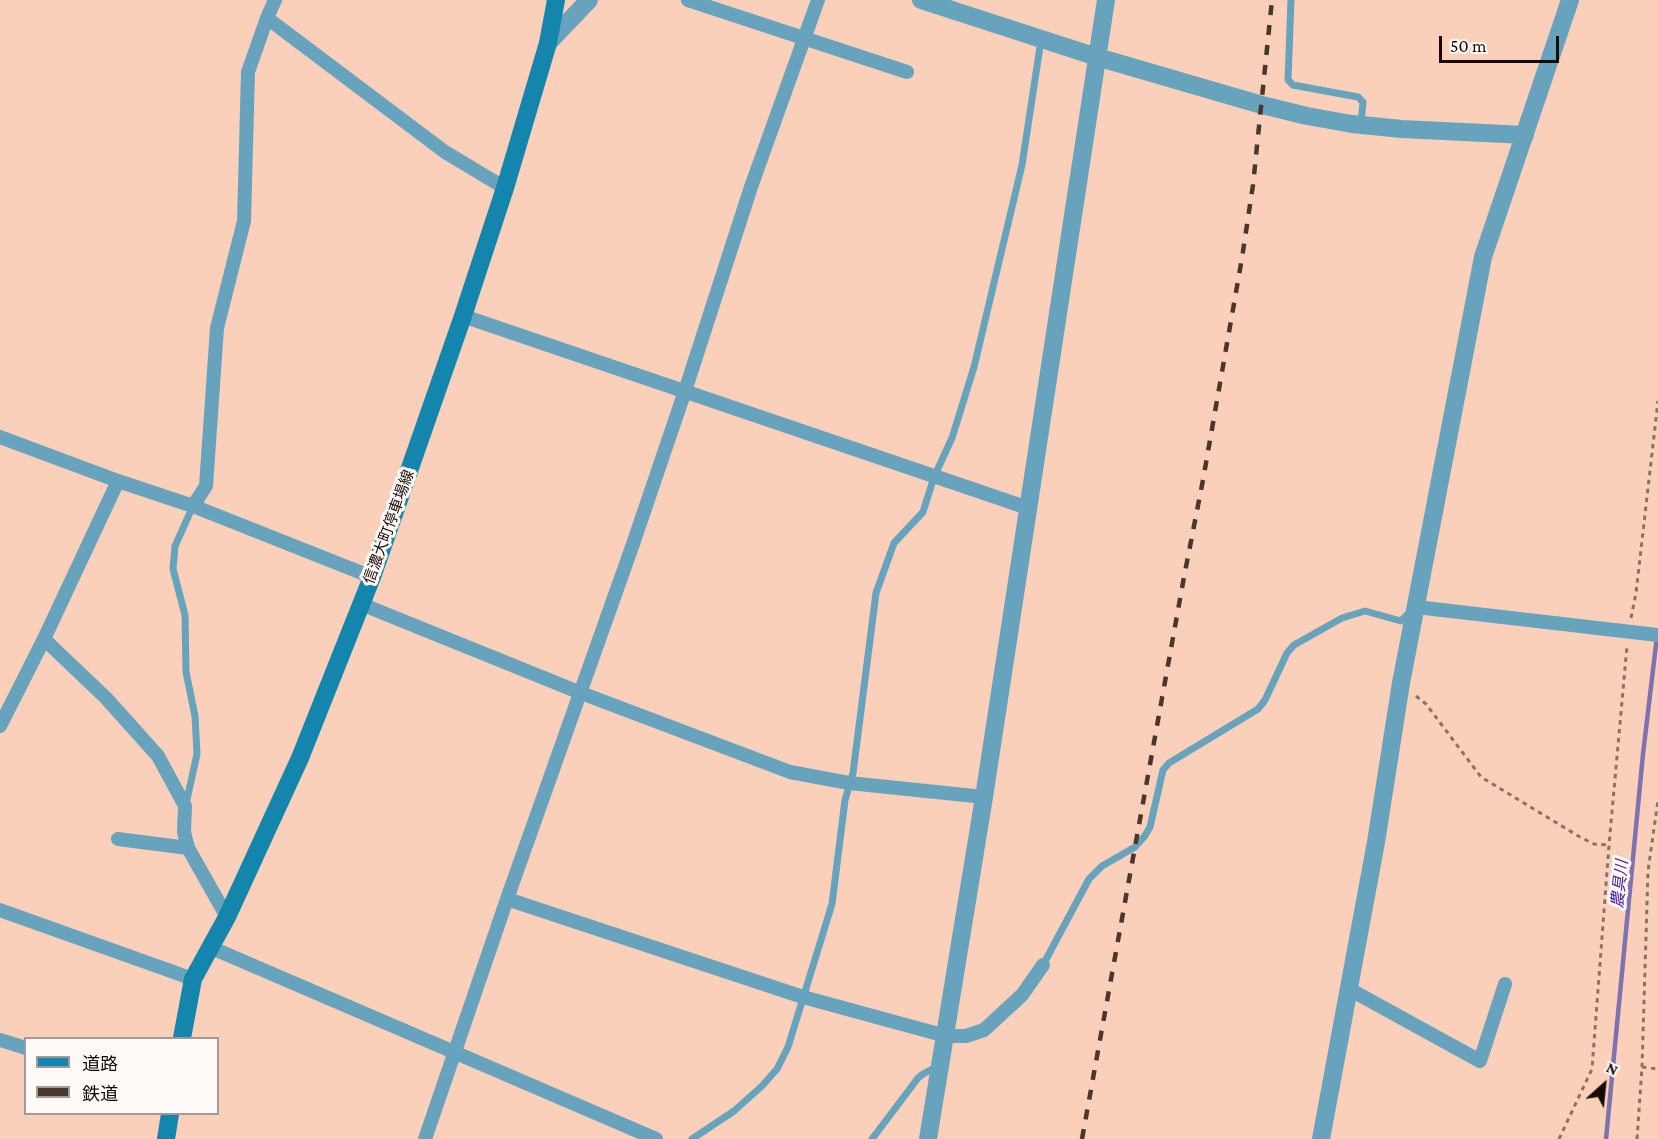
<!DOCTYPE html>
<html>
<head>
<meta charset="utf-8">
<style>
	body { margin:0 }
	#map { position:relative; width:1658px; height:1139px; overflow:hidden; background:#fad0ba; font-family:"Crimson Pro","Noto Sans JP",serif }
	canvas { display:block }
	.legend { position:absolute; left:24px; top:1037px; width:195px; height:78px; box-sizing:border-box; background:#fefaf8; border:2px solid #a29a96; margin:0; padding:8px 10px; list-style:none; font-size:18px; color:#170a04 }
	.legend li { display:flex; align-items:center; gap:12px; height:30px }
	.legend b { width:30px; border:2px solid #a29a96 }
	.north { position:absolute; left:1574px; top:1055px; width:60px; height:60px; -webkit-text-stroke:4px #fefaf8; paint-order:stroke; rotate:27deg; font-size:16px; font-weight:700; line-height:24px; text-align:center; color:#170a04 }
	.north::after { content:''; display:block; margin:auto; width:21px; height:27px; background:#170a04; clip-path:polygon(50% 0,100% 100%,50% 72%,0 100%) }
	.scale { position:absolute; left:1439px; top:36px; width:120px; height:27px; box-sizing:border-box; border:3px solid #170a04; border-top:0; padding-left:8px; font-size:18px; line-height:21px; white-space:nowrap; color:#170a04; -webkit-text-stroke:4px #fefaf8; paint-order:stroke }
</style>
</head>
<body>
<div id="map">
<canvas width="1658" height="1139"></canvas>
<ul class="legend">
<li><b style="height:8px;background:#1486ae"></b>道路</li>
<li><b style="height:8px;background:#49362c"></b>鉄道</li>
</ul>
<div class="north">N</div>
<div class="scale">50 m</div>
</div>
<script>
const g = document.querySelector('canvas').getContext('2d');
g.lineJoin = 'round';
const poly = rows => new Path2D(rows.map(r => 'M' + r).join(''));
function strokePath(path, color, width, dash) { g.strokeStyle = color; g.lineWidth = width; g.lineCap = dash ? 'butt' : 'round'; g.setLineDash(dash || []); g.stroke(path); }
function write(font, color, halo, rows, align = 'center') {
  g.font = font + ' "Crimson Pro","Noto Sans JP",serif'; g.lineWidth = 6; g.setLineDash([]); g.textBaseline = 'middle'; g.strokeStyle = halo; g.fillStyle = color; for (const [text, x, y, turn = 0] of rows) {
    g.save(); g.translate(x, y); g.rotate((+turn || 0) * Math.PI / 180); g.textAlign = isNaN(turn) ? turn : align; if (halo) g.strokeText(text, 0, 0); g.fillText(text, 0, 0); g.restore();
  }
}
strokePath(poly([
	[1606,1139,1643,754,1657,636]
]), '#7e72b0', 4.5);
strokePath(poly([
	[1631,618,1636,593,1658,401],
	[1416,696,1426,704,1481,777,1580,837,1594,844,1609,845],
	[1642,1067,1658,1069],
	[1559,1139,1592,1069,1609,845,1627,646],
	[1637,1139,1642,1067,1648,871,1658,800]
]), '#8d7163', 3, [4.5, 4.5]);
strokePath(poly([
	[1291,0,1288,80,1293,85,1358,97,1363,102,1361,123],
	[186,804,197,754,195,716,186,672,185,615,173,569,175,546,193,506],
	[1043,965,1089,879,1102,866,1135,847,1144,837,1150,827,1163,770,1169,763,1258,709,1265,700,1287,653,1294,645,1342,618,1365,611,1401,621,1411,611],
	[692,1139,734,1111,762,1086,777,1069,788,1047,832,904,845,800,853,773,876,593,894,543,923,512,934,477,952,438,974,367,1022,165,1041,40],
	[872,1139,918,1078,923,1074,938,1066]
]), '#68a3be', 7);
strokePath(poly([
	[688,0,907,72],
	[267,18,445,152,505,188],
	[463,316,1028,508],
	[0,437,118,481,193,506,372,577],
	[193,506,206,486,217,328,244,221,248,72,267,18,275,0],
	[361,604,581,693,790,772,849,783,984,797],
	[1416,607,1658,635],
	[44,639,106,698,158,756,185,806,184,832,188,848,227,917],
	[0,726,44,639,118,481],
	[118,839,188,848],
	[507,899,803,997,946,1036,966,1036,984,1030,1022,995,1043,965],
	[0,910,193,979],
	[212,948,656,1139],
	[1349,989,1480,1061,1505,984],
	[0,1040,26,1048],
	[425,1139,507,899,633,544,685,391,751,187,818,0]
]), '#68a3be', 14);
strokePath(poly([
	[921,0,1097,57,1262,105,1307,116,1352,124,1402,129,1525,135],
	[548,43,589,0],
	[928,1139,984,797,1106,0],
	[1321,1139,1376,842,1401,683,1483,257,1570,0]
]), '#68a3be', 18);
strokePath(poly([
	[182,1038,193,979,227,917,300,758,372,577,463,316,505,188,548,43,556,0],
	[166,1139,170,1114]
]), '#1486ae', 18);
strokePath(poly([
	[1082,1139,1184,577,1203,480,1242,258,1253,185,1272,0]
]), '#49362c', 4.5, [10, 10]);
write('15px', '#170a04', '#fefaf8', [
	["信濃大町停車場線",389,527,-70]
]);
write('italic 16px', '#44159b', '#fefaf8', [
	["農具川",1620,884,-84]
]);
</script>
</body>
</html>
